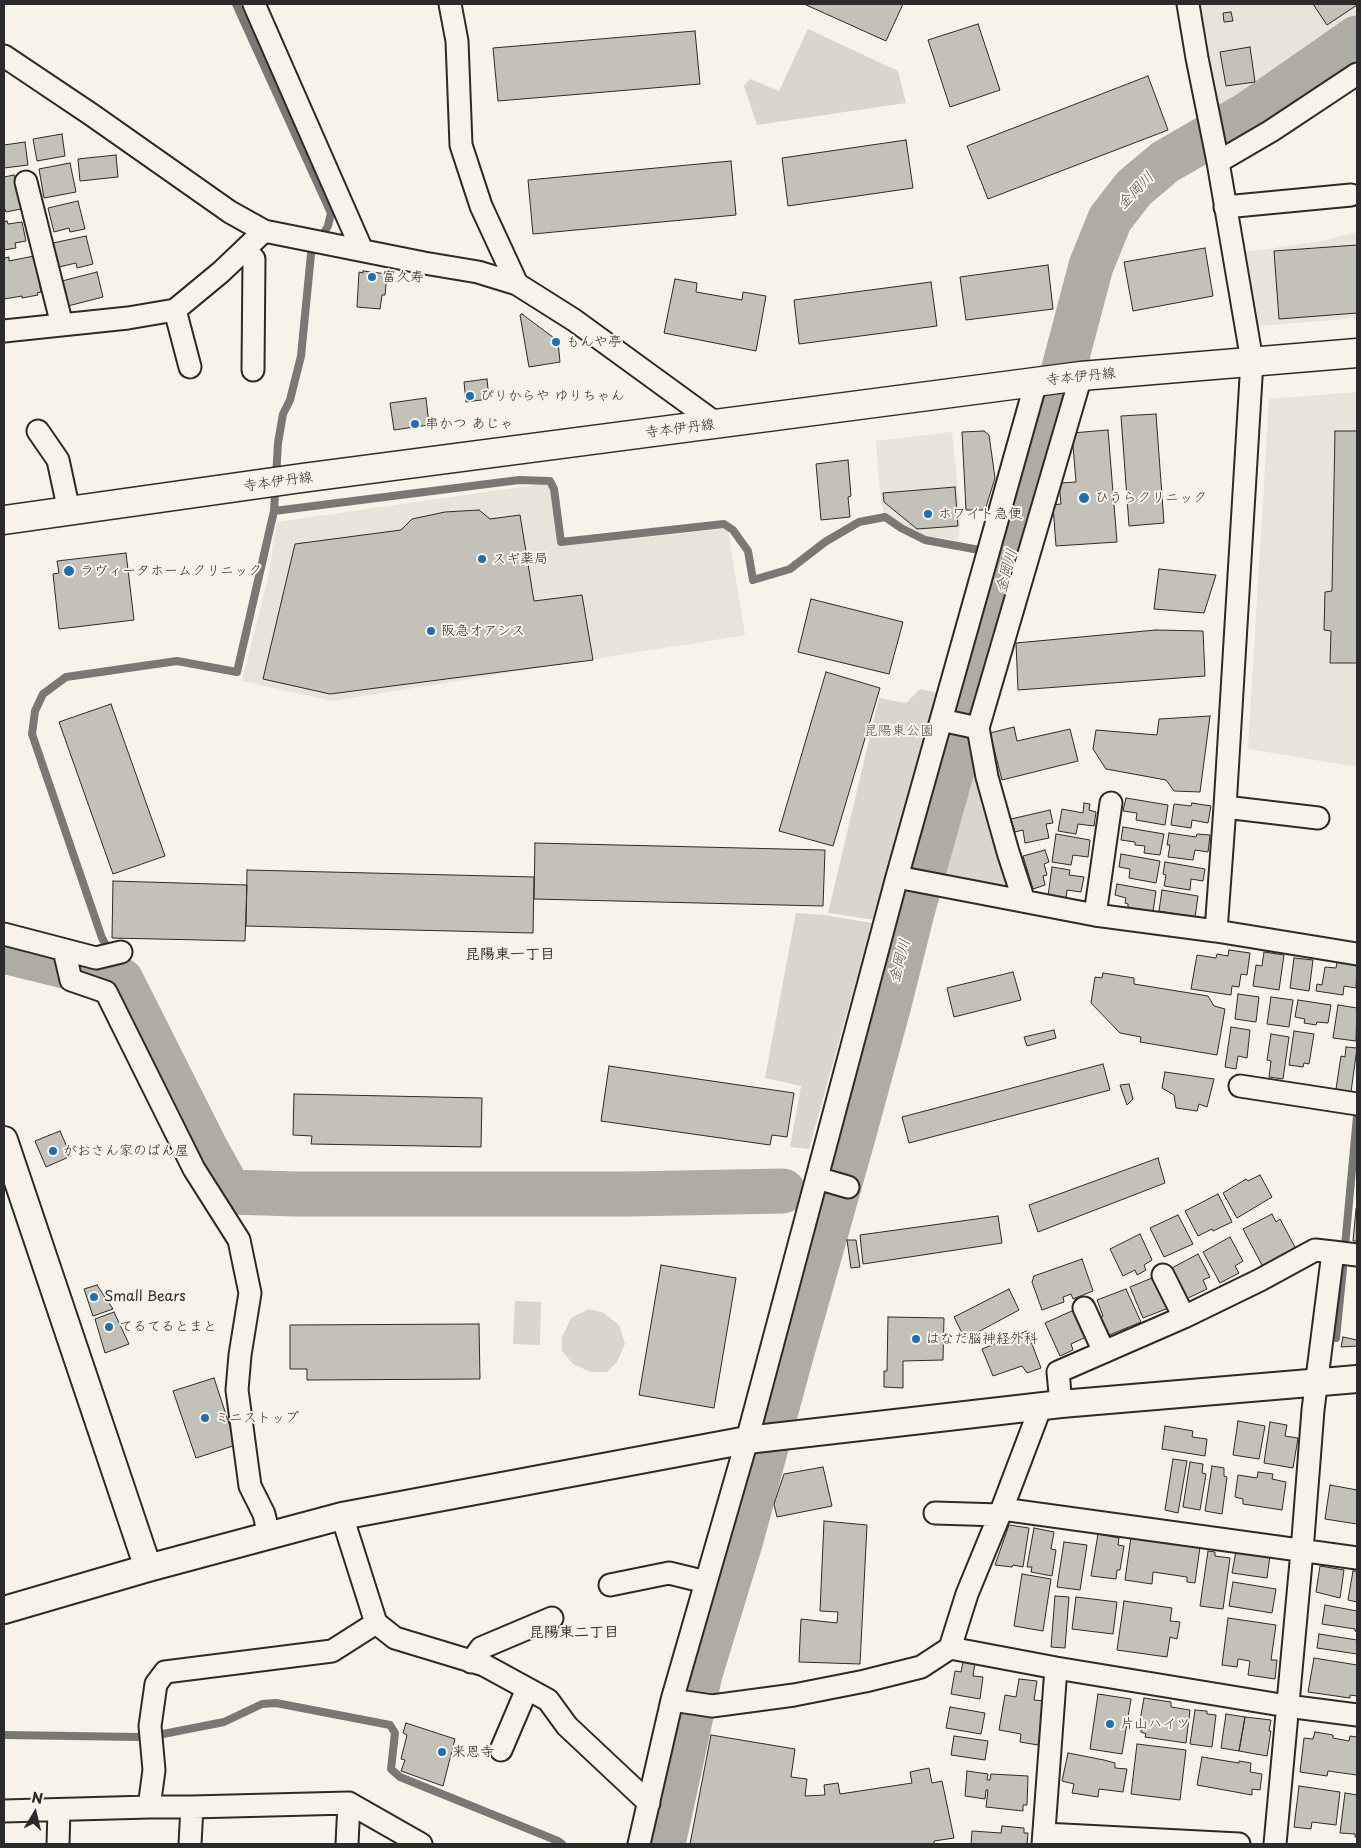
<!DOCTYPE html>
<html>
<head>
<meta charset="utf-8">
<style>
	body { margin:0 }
	#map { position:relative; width:1361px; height:1848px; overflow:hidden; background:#f7f3e8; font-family:"Playpen Sans",sans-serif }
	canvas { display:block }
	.frame { position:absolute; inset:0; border:5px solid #2b2b2b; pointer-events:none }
	.north { position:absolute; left:10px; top:1788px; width:50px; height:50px; -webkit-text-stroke:4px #f7f3e8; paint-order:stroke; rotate:9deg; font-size:14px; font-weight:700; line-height:20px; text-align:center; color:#2b2b2b }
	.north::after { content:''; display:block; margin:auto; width:18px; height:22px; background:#2b2b2b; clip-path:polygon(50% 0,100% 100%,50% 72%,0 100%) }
</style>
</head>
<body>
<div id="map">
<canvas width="1361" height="1848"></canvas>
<div class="frame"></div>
<div class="north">N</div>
</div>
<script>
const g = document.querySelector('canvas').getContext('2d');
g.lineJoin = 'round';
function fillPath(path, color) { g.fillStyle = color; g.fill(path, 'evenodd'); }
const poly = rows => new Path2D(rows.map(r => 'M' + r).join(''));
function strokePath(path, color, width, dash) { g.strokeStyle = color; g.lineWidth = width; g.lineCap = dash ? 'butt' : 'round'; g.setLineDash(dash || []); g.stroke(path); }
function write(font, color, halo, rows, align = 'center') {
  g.font = font + ' "Playpen Sans","Klee One",sans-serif'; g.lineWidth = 4; g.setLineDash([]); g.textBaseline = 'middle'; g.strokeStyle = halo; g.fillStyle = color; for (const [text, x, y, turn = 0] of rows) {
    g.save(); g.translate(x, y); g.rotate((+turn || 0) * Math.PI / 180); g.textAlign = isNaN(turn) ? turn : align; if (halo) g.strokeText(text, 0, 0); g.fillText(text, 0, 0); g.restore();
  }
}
fillPath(poly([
	[1200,4,1357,4,1357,20,1220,113],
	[1357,232,1357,318,1259,326,1246,252,1323,241],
	[1357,392,1357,767,1248,749,1269,399],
	[952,432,961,518,958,540,925,536,911,530,883,512,880,494,876,441],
	[549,483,557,545,559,546,723,529,728,530,745,635,333,701,242,681,268,577,277,522]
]), '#e8e4da');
fillPath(poly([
	[808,29,898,71,906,103,757,125,744,86,750,79,779,91],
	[920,689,938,693,875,920,828,913,879,698,906,703],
	[974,751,1018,892,940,879],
	[796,913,824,915,872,923,809,1149,790,1147,801,1086,765,1078],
	[515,1301,541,1302,540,1345,513,1344],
	[589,1309,604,1313,619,1325,625,1344,617,1362,607,1372,591,1372,573,1364,562,1351,562,1337,571,1318]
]), '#dad6cc');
strokePath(poly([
	[274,511,519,480,550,481,554,489,561,542,724,524,733,530,748,551,753,580,790,569,825,542,859,522,885,517,901,528,925,540,1012,556],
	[121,980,122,975,102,938,32,734,35,711,43,694,66,677,177,661,237,672,274,511,278,443,283,414,290,400,301,356,311,254,328,226,331,213,236,4],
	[1345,1246,1357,1116],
	[1336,1338,1343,1268],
	[4,1735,139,1737,158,1735,224,1722,262,1704,276,1703,390,1725,395,1733,391,1769,400,1777,558,1841,562,1844]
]), '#7a7874', 8);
strokePath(poly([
	[4,951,121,980,207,1151,230,1192,296,1194,629,1194,783,1191],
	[663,1844,700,1674,740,1543,793,1348,854,1133,888,1008,912,912,1042,451,1091,266,1110,219,1134,188,1165,162,1248,114,1357,38]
]), '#afaca4', 45);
const building = poly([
	[804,4,903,4,886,41,804,4],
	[1313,4,1357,4,1357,5,1327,25,1313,4],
	[1231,12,1233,21,1224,22,1223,13,1231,12],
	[978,24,1000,90,950,107,928,40,978,24],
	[695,31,700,84,498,101,493,48,695,31],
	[1250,47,1255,82,1226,86,1220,52,1250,47],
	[1148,76,1168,130,988,199,967,146,1148,76],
	[62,134,65,156,37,161,33,139,62,134],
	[906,140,913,188,788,206,782,158,906,140],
	[25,142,28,165,4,168,4,145,25,142],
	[116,155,118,177,80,181,78,159,116,155],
	[731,161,736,215,533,234,528,180,731,161],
	[70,163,76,192,44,198,39,169,70,163],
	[14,175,21,209,6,212,4,207,4,177,14,175],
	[78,201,85,229,70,232,69,228,54,232,48,208,78,201],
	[7,221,8,224,22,222,26,241,15,243,16,248,4,250,4,222,7,221],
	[86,236,93,264,77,268,76,263,59,267,53,243,86,236],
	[1357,245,1357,313,1279,319,1274,251,1357,245],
	[1205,248,1213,296,1133,311,1124,262,1205,248],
	[34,256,41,292,37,293,38,295,22,298,22,296,4,299,4,258,9,257,9,261,34,256],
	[1048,265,1053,309,966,320,960,277,1048,265],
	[363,271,387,274,385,295,382,295,380,309,357,307,359,272,363,273,363,271],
	[97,272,103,297,68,306,62,281,97,272],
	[675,279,697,283,696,292,742,300,743,292,766,296,756,351,664,333,675,279],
	[931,282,937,326,799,344,794,300,931,282],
	[522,314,558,341,560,362,529,367,520,315,522,314],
	[487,379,489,399,466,402,464,382,487,379],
	[426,398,429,425,394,430,390,403,426,398],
	[1156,414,1164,523,1129,526,1121,416,1156,414],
	[1108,430,1117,542,1056,546,1053,505,1061,504,1059,483,1076,482,1072,433,1108,430],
	[984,431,989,435,995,478,985,510,966,510,962,432,984,431],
	[1335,431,1357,431,1357,663,1330,663,1331,631,1324,630,1325,592,1332,591,1335,431],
	[848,460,851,496,848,497,850,517,821,520,816,464,848,460],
	[955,487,958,526,917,529,884,502,883,493,955,487],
	[479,510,490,519,520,515,534,601,582,595,593,660,330,694,263,679,295,544,401,530,412,519,445,512,479,510],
	[126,553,134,620,59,629,53,574,59,573,57,561,126,553],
	[1159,569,1216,575,1204,613,1154,609,1159,569],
	[811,599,903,622,889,674,798,652,811,599],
	[1156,630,1203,631,1205,676,1018,690,1016,643,1156,630],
	[826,672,880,688,833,846,779,831,826,672],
	[111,704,165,856,113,874,59,722,111,704],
	[1210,716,1200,792,1174,791,1166,780,1106,769,1093,749,1096,730,1157,735,1159,719,1210,716],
	[1014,727,1017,741,1070,729,1078,761,1002,780,990,733,1014,727],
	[1126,798,1168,805,1165,825,1136,820,1137,813,1123,811,1126,798],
	[1084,803,1090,804,1089,810,1096,812,1094,826,1078,824,1076,834,1058,831,1062,809,1083,813,1084,803],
	[1192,803,1211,806,1208,823,1192,820,1191,828,1171,825,1174,804,1191,806,1192,803],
	[1050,810,1053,823,1046,824,1049,838,1025,843,1023,830,1015,832,1011,819,1050,810],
	[1123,827,1164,834,1160,855,1144,853,1145,846,1135,845,1135,842,1121,840,1123,827],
	[1169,833,1196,837,1197,834,1210,835,1208,852,1195,850,1193,860,1168,857,1170,845,1167,845,1169,833],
	[1056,834,1090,840,1088,857,1073,855,1071,865,1052,862,1056,834],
	[535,843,825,850,823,906,534,899,535,843],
	[1045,850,1049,862,1044,864,1047,875,1043,876,1045,885,1033,889,1023,856,1045,850],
	[1121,854,1160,861,1156,883,1129,878,1130,869,1119,867,1121,854],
	[1165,862,1205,869,1203,881,1191,879,1190,890,1164,886,1166,875,1163,874,1165,862],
	[1052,867,1070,870,1069,875,1084,877,1081,892,1067,890,1066,899,1048,896,1052,867],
	[247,870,534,877,533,933,246,926,247,870],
	[113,881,247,885,245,941,112,938,113,881],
	[1117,884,1156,891,1153,912,1128,907,1128,904,1125,903,1126,898,1115,895,1117,884],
	[1162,890,1198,896,1195,917,1159,911,1162,890],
	[1229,950,1250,953,1247,975,1241,974,1239,987,1232,986,1231,995,1191,989,1197,955,1216,958,1217,954,1228,956,1229,950],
	[1264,952,1284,955,1279,990,1253,986,1256,965,1262,966,1264,952],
	[1294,958,1313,960,1309,991,1290,988,1294,958],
	[1337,962,1357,965,1356,988,1344,986,1343,995,1316,991,1317,984,1322,985,1325,967,1336,968,1337,962],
	[1013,972,1021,1000,954,1017,947,988,1013,972],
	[1103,973,1134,978,1134,984,1208,996,1214,1006,1225,1009,1217,1055,1140,1042,1141,1037,1120,1033,1091,1003,1095,977,1102,978,1103,973],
	[1238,994,1259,997,1256,1022,1235,1019,1238,994],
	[1271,997,1293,1000,1289,1027,1267,1024,1271,997],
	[1298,1000,1331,1005,1328,1023,1317,1022,1316,1025,1304,1023,1305,1019,1295,1017,1298,1000],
	[1338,1005,1357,1008,1356,1041,1333,1038,1338,1005],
	[1231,1027,1250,1030,1247,1058,1238,1056,1236,1069,1225,1067,1231,1027],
	[1054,1030,1056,1038,1027,1046,1024,1037,1054,1030],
	[1294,1031,1314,1034,1309,1064,1304,1063,1303,1067,1289,1065,1294,1031],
	[1271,1034,1289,1037,1283,1079,1269,1077,1271,1061,1267,1060,1271,1034],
	[1346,1047,1357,1048,1351,1092,1336,1089,1341,1056,1345,1057,1346,1047],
	[1103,1064,1110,1090,909,1143,902,1117,1103,1064],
	[609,1066,794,1093,787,1137,772,1135,770,1145,601,1121,609,1066],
	[1165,1072,1214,1079,1207,1107,1199,1104,1197,1111,1176,1108,1174,1095,1162,1088,1165,1072],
	[1129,1084,1133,1099,1127,1105,1120,1085,1129,1084],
	[294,1094,482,1098,481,1147,311,1144,312,1136,293,1135,294,1094],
	[60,1131,71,1156,46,1167,35,1141,60,1131],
	[1158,1158,1165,1183,1038,1232,1029,1205,1158,1158],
	[1260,1175,1272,1197,1237,1218,1223,1193,1246,1179,1248,1181,1260,1175],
	[1218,1194,1232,1222,1213,1231,1212,1229,1198,1236,1185,1211,1218,1194],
	[1356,1209,1357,1210,1357,1241,1353,1241,1356,1209],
	[1272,1214,1276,1222,1280,1219,1296,1249,1267,1263,1269,1266,1264,1269,1243,1229,1272,1214],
	[1178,1215,1193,1244,1164,1257,1150,1228,1178,1215],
	[998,1216,1002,1243,863,1264,860,1235,998,1216],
	[1140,1234,1152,1260,1144,1265,1146,1270,1137,1275,1135,1270,1123,1276,1110,1249,1140,1234],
	[1230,1237,1243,1261,1235,1266,1239,1273,1220,1283,1203,1252,1230,1237],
	[847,1240,856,1240,860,1267,851,1268,847,1240],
	[1198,1254,1210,1277,1203,1280,1207,1289,1186,1299,1170,1269,1198,1254],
	[1082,1259,1093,1291,1073,1299,1071,1294,1063,1297,1064,1302,1042,1310,1032,1282,1034,1276,1082,1259],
	[661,1265,736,1278,714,1408,639,1395,661,1265],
	[1157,1276,1171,1307,1143,1318,1130,1287,1157,1276],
	[97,1285,113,1309,93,1316,84,1289,97,1285],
	[1009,1289,1019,1310,965,1339,954,1317,1009,1289],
	[1126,1289,1141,1322,1102,1338,1093,1320,1103,1316,1097,1300,1126,1289],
	[1074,1310,1086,1337,1071,1344,1073,1350,1060,1356,1045,1323,1074,1310],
	[114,1312,129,1344,105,1353,95,1319,114,1312],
	[888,1317,944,1318,943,1360,903,1361,903,1388,884,1387,884,1371,887,1371,888,1317],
	[479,1324,480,1379,307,1380,307,1369,290,1369,290,1325,479,1324],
	[1027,1331,1041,1368,1027,1373,1022,1366,993,1376,982,1349,1027,1331],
	[1343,1337,1357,1340,1357,1346,1341,1347,1343,1337],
	[214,1378,236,1445,196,1458,173,1391,214,1378],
	[1238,1421,1265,1426,1259,1459,1233,1455,1238,1421],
	[1270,1422,1287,1425,1285,1436,1298,1438,1293,1468,1264,1463,1270,1422],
	[1165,1426,1193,1431,1192,1437,1207,1439,1205,1456,1162,1449,1165,1426],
	[1173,1459,1187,1461,1178,1513,1165,1510,1173,1459],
	[1190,1462,1203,1464,1202,1473,1206,1474,1200,1510,1183,1507,1190,1462],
	[1212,1466,1224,1468,1224,1476,1227,1477,1222,1514,1205,1511,1212,1466],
	[823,1467,832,1506,777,1517,774,1504,784,1474,823,1467],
	[1258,1472,1273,1474,1272,1479,1286,1482,1282,1510,1243,1504,1243,1499,1235,1497,1238,1475,1257,1478,1258,1472],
	[1330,1485,1357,1490,1357,1524,1325,1519,1330,1485],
	[824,1521,867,1525,860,1664,799,1662,801,1619,837,1623,838,1612,820,1611,824,1521],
	[1009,1525,1029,1528,1023,1567,1013,1565,1012,1567,995,1565,1009,1525],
	[1034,1528,1054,1532,1051,1549,1056,1550,1052,1576,1031,1572,1032,1567,1027,1567,1034,1528],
	[1098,1534,1119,1538,1118,1545,1124,1546,1120,1570,1117,1570,1116,1579,1091,1576,1098,1534],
	[1131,1537,1200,1547,1195,1583,1187,1582,1187,1577,1153,1572,1152,1584,1125,1580,1131,1537],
	[1064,1542,1087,1545,1080,1590,1057,1587,1064,1542],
	[1208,1551,1215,1552,1215,1556,1230,1558,1223,1609,1200,1606,1208,1551],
	[1236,1551,1270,1556,1267,1578,1232,1573,1236,1551],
	[1320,1566,1344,1570,1340,1598,1316,1592,1320,1566],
	[1353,1571,1357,1571,1357,1602,1348,1600,1353,1571],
	[1022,1574,1051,1579,1043,1631,1014,1626,1022,1574],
	[1233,1582,1276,1589,1272,1613,1229,1606,1233,1582],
	[1055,1596,1069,1597,1065,1648,1051,1647,1055,1596],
	[1076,1597,1117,1602,1113,1634,1072,1629,1076,1597],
	[1124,1601,1172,1608,1170,1621,1180,1622,1177,1639,1170,1637,1167,1657,1117,1650,1124,1601],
	[1325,1605,1357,1611,1357,1632,1355,1631,1355,1629,1322,1624,1325,1605],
	[1228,1618,1276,1625,1271,1660,1277,1660,1275,1679,1248,1675,1250,1661,1238,1659,1237,1667,1222,1665,1228,1618],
	[1319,1634,1357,1640,1357,1654,1317,1648,1319,1634],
	[1314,1658,1357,1665,1357,1696,1350,1695,1350,1698,1308,1692,1314,1658],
	[963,1662,975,1663,973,1676,983,1677,980,1699,951,1694,955,1671,961,1672,963,1662],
	[1019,1679,1037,1681,1034,1700,1045,1701,1038,1745,1020,1742,1021,1734,999,1730,1005,1695,1016,1697,1019,1679],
	[1098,1694,1131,1699,1122,1754,1090,1749,1098,1694],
	[1144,1698,1171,1702,1171,1707,1190,1710,1186,1743,1145,1737,1146,1734,1141,1732,1141,1727,1139,1726,1144,1698],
	[950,1707,985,1713,981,1734,946,1728,950,1707],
	[1195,1710,1207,1711,1207,1714,1216,1715,1212,1747,1190,1744,1195,1710],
	[1226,1714,1245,1717,1239,1751,1221,1748,1226,1714],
	[1245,1717,1271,1720,1269,1731,1271,1731,1267,1756,1239,1751,1245,1717],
	[406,1723,455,1739,443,1786,401,1771,405,1760,401,1759,407,1735,403,1733,406,1723],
	[1315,1732,1333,1735,1333,1738,1349,1741,1350,1736,1357,1737,1357,1775,1328,1771,1327,1776,1300,1772,1304,1738,1313,1739,1315,1732],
	[711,1735,795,1749,791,1777,807,1779,805,1796,825,1795,824,1785,838,1783,840,1794,912,1783,910,1772,929,1768,932,1783,942,1781,954,1838,934,1841,934,1844,690,1844,711,1735],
	[954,1736,988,1741,985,1760,951,1755,954,1736],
	[1137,1744,1186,1750,1180,1800,1131,1794,1137,1744],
	[1068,1753,1104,1760,1115,1763,1115,1768,1127,1769,1123,1792,1099,1789,1098,1797,1072,1793,1074,1784,1062,1781,1068,1753],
	[1202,1757,1239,1763,1239,1761,1251,1763,1250,1772,1262,1774,1260,1790,1252,1789,1252,1795,1197,1785,1202,1757],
	[967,1771,988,1774,987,1780,990,1780,991,1774,1028,1776,1027,1805,1023,1805,1023,1811,986,1807,988,1790,986,1790,985,1799,965,1796,967,1771],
	[1299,1786,1340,1792,1336,1825,1312,1822,1311,1829,1294,1827,1299,1786],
	[1345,1793,1357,1795,1357,1837,1355,1837,1355,1834,1340,1833,1345,1793],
	[1002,1826,1024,1828,1024,1833,1028,1833,1027,1844,971,1844,972,1831,1001,1833,1002,1826]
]);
fillPath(building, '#c4c1b9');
strokePath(building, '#2b2b2b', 1);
const minor = poly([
	[254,4,362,250],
	[450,4,457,41,461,145,481,206,517,284],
	[1188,4,1197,58,1218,162,1252,361,1225,807,1216,931],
	[4,56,92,115,230,212,264,231,424,263,478,272,517,284,574,320,717,424],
	[1218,162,1271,131,1357,74],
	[26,182,62,325],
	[1225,207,1351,195],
	[245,249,254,259,253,370],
	[175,310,190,367],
	[4,331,128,318,175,310,221,272,264,231],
	[38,431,58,460,69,511],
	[941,720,978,728],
	[1225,807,1318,818],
	[897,877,1095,915,1216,931,1357,954],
	[1024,901,1008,852,987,777,978,728,1081,376],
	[1095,915,1111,803],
	[4,934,96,958,121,952],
	[64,950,71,980,106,992,194,1169,239,1240,250,1293,240,1355,237,1390,250,1486,264,1514,269,1536],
	[1240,1086,1357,1104],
	[817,1178,848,1187],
	[1163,1275,1184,1317],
	[1084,1308,1104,1352],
	[1061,1404,1058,1372,1184,1317,1260,1280,1315,1250,1333,1252],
	[1002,1509,1357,1558],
	[935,1513,1000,1515],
	[342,1516,376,1623],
	[610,1585,669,1573,706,1582],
	[950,1648,967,1594,1002,1509,1041,1406],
	[471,1662,481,1648,552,1618],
	[672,1700,712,1706,794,1695,865,1681,921,1667,950,1648,1056,1668,1287,1706,1357,1715],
	[501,1750,527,1689],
	[149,1807,192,1807],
	[4,1811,149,1807,154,1770,150,1726,156,1684,165,1672,332,1651,376,1623,395,1638,484,1665,548,1700,567,1726,649,1803],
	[1044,1834,1239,1844],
	[58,1844,59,1810],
	[190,1844,192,1807,349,1803,421,1844],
	[347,1844,349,1803],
	[639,1844,672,1700,747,1440,897,877,1036,382],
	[1043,1844,1056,1668],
	[1275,1844,1302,1551,1313,1410,1333,1252,1357,1255]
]);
const tertiary = poly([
	[4,1140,148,1568],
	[4,1610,148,1568,342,1516,747,1440,1061,1404,1357,1379]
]);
const secondary = poly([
	[4,520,302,478,1081,376,1357,353]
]);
strokePath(minor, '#2b2b2b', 25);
strokePath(tertiary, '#2b2b2b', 30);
strokePath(secondary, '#2b2b2b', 31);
strokePath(minor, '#f7f3e8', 21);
strokePath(tertiary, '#f7f3e8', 26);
strokePath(secondary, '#f7f3e8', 28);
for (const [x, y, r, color] of [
	[372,277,5,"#1f6fb2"],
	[556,342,5,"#1f6fb2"],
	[470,396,5,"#1f6fb2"],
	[415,424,5,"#1f6fb2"],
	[1084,498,6,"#1f6fb2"],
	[928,514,5,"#1f6fb2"],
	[482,559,5,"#1f6fb2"],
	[69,571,6,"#1f6fb2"],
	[431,631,5,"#1f6fb2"],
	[53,1151,5,"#1f6fb2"],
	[94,1297,5,"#1f6fb2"],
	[109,1327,5,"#1f6fb2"],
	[916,1339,5,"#1f6fb2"],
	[205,1418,5,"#1f6fb2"],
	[1110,1724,5,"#1f6fb2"],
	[442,1752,5,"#1f6fb2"]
]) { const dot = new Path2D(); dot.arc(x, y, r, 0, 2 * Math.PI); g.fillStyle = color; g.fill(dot); strokePath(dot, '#f7f3e8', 2); }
write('14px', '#2b2b2b', '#f7f3e8', [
	["富久寿",382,277],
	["もんや亭",566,342],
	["ぴりからや ゆりちゃん",480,396],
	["串かつ あじゃ",425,424],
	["ひうらクリニック",1095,498],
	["ホワイト急便",938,514],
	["スギ薬局",492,559],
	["ラヴィータホームクリニック",80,571],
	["阪急オアシス",441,631],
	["がおさん家のぱん屋",63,1151],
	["Small Bears",104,1297],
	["てるてるとまと",119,1327],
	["はなだ脳神経外科",926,1339],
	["ミニストップ",215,1418],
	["片山ハイツ",1120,1724],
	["来恩寺",452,1752]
], 'left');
write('14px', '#2b2b2b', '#f7f3e8', [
	["寺本伊丹線",1081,377,-6],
	["寺本伊丹線",680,429,-7],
	["寺本伊丹線",278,482,-8]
]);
write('14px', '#575653', '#f7f3e8', [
	["昆陽東公園",899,731]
]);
write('italic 15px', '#53524f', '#f7f3e8', [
	["金岡川",1136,191,-46],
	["金岡川",1007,571,-75],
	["金岡川",900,961,-75]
]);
write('bold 15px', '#2b2b2b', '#f7f3e8', [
	["昆陽東一丁目",510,955],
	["昆陽東二丁目",574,1633]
]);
</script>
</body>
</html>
